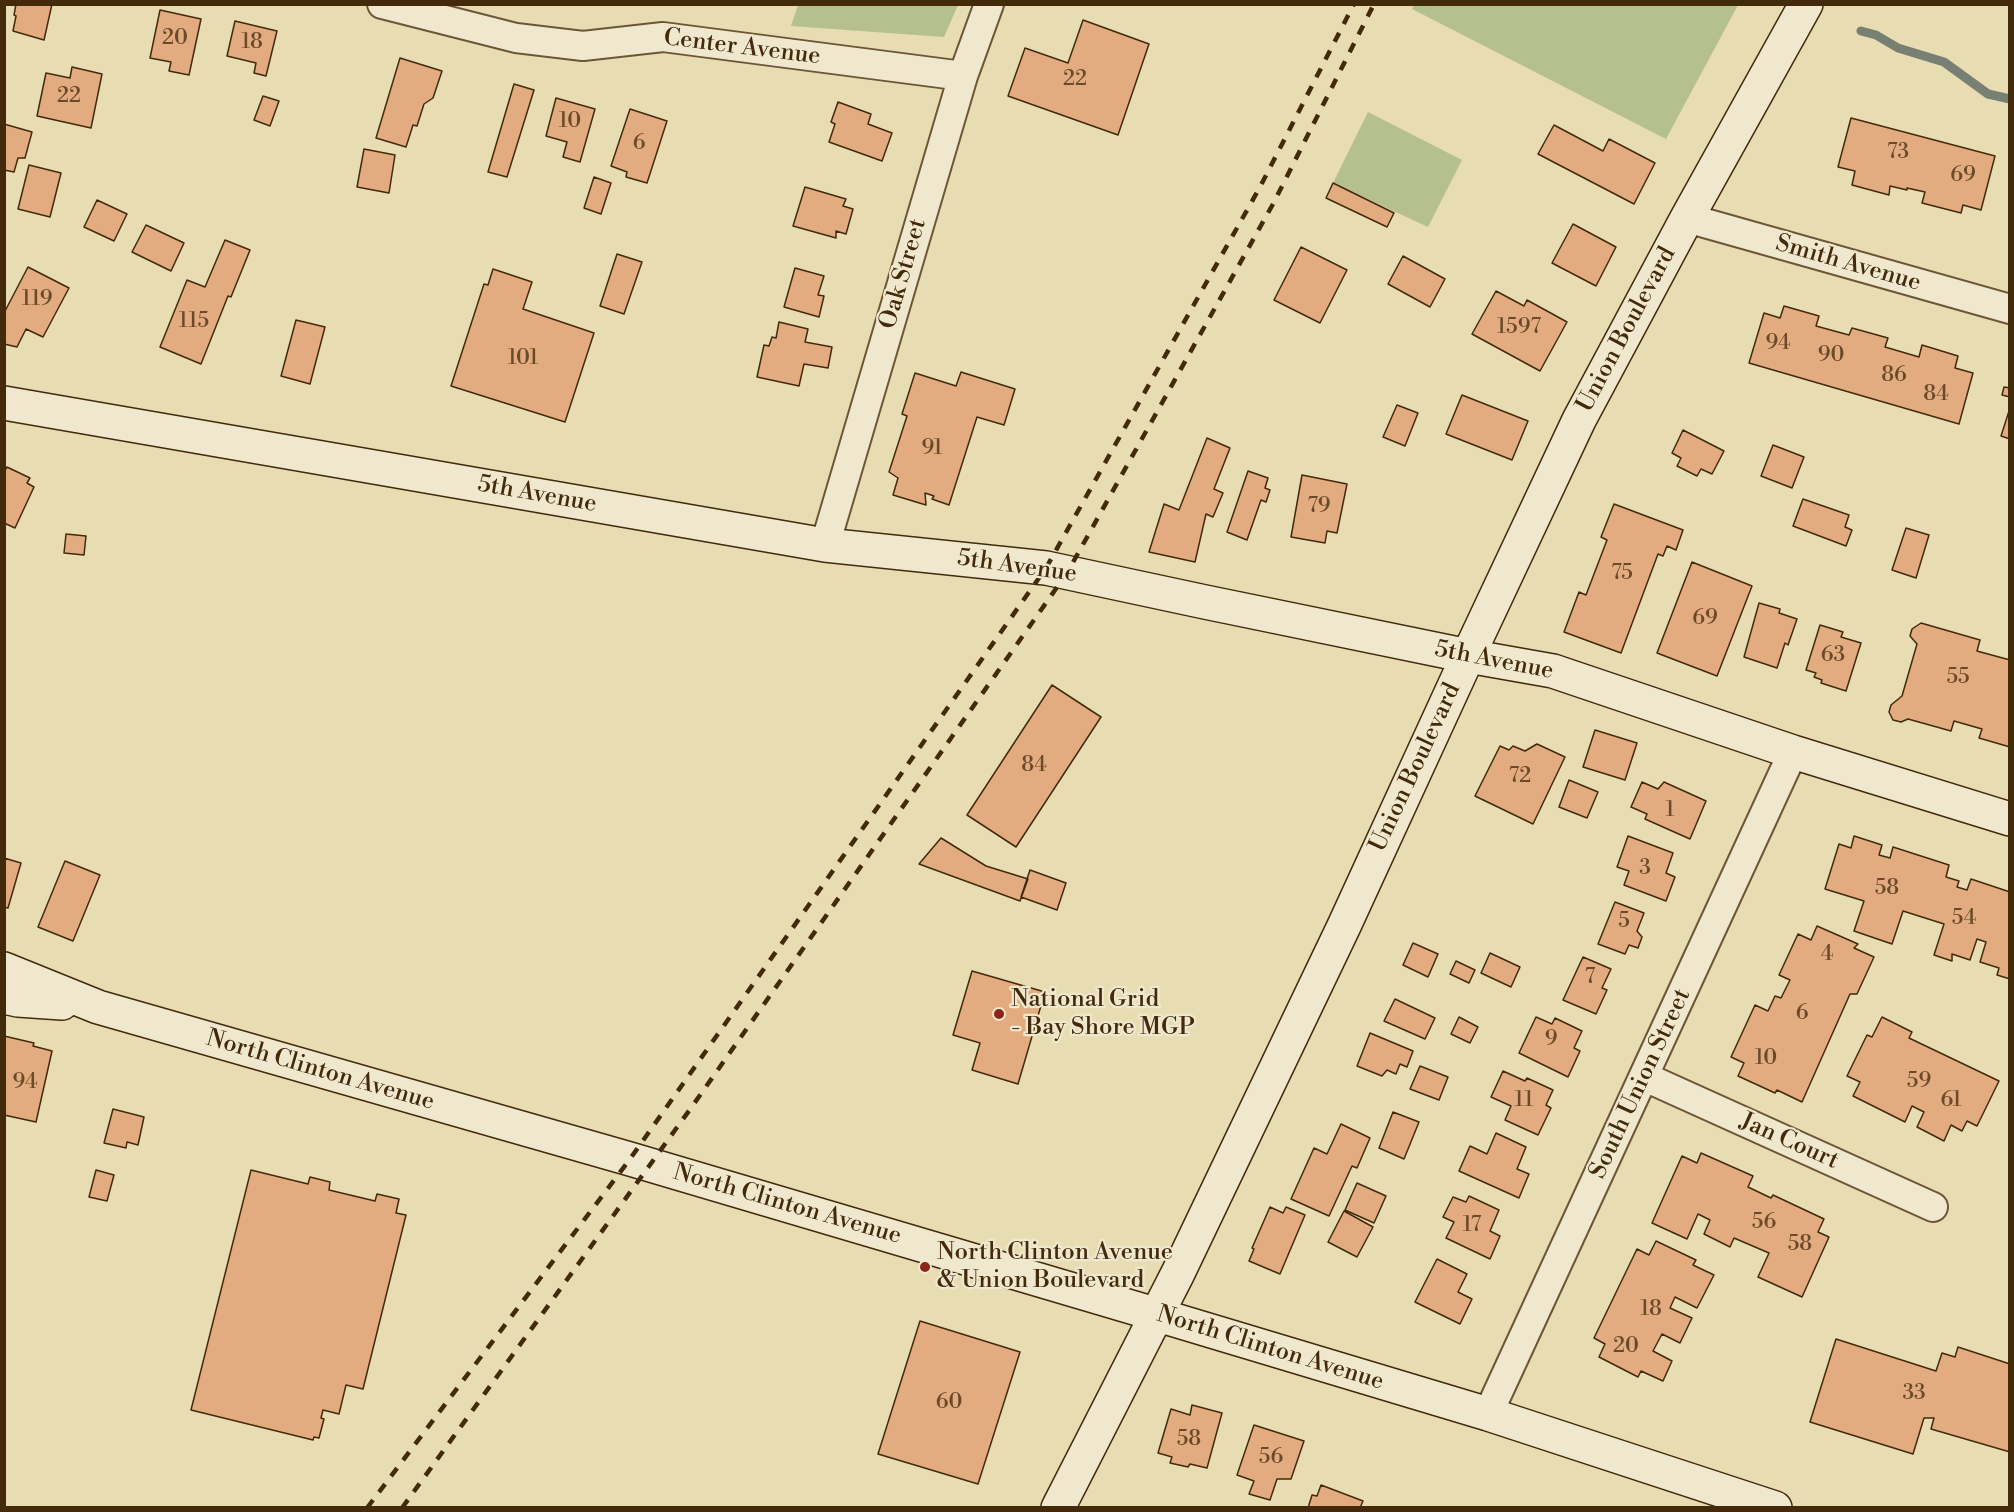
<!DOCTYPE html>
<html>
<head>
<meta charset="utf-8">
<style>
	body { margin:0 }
	#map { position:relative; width:2014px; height:1512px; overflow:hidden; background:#e8dcb3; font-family:"Libre Bodoni",serif }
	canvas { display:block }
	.frame { position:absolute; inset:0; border:6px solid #422a0b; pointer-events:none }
</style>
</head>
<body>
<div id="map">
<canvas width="2014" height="1512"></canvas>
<div class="frame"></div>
</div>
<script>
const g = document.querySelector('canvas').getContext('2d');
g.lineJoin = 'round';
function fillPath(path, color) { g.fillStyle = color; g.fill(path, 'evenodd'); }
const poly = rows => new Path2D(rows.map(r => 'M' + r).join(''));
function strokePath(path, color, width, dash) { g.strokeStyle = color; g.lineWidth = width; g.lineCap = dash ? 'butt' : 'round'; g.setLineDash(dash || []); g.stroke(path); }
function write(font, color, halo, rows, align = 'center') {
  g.font = font + ' "Libre Bodoni",serif'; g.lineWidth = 4.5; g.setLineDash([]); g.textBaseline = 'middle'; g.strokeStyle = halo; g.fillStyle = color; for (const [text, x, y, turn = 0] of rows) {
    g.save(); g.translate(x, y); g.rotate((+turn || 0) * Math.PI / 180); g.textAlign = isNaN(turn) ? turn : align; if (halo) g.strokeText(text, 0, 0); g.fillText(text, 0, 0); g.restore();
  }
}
fillPath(poly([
	[798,5,798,4,958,5,944,37,791,26],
	[1414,5,1414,4,1738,5,1666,139,1412,9],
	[1368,112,1462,160,1428,227,1333,183]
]), '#b5c08e');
strokePath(poly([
	[1861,31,1876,35,1898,48,1944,62,1988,94,2010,99]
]), '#788073', 9);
const building = poly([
	[16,4,52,4,44,40,13,31,16,16,14,15,16,4],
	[160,10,201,19,189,75,169,71,171,62,150,58,160,10],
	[1083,20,1149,44,1118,135,1008,96,1025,48,1068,63,1083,20],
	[235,21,277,31,266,76,254,73,256,63,227,56,235,21],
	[400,58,442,71,433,98,424,104,417,126,413,125,406,147,376,138,400,58],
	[72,67,102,74,91,128,37,116,46,73,70,78,72,67],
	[514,84,534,90,507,177,488,172,514,84],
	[263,96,279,101,270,126,254,120,263,96],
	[556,98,595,109,580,162,563,157,567,142,546,136,556,98],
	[838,102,871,114,868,124,892,133,882,161,829,142,835,124,831,122,838,102],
	[630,109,667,121,647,183,626,177,627,172,611,166,630,109],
	[1851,118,1995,156,1981,210,1963,205,1961,213,1922,203,1925,192,1907,188,1907,190,1890,186,1889,195,1852,185,1855,171,1838,167,1851,118],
	[4,124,32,132,25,158,18,158,14,172,4,170,4,124],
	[1554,125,1603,151,1609,139,1655,163,1634,204,1538,154,1554,125],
	[364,149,395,155,389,193,357,187,364,149],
	[29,165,61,173,50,217,18,209,29,165],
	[594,177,611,183,601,214,584,208,594,177],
	[1333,183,1394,213,1387,227,1326,198,1333,183],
	[805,187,846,199,843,206,853,209,846,234,836,231,836,238,793,226,805,187],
	[97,200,127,214,114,241,84,227,97,200],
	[1573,224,1616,247,1596,286,1552,263,1573,224],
	[146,225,184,243,171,271,132,252,146,225],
	[225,240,250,250,231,297,228,296,201,364,160,347,187,280,205,287,225,240],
	[1301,247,1347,270,1320,323,1274,300,1301,247],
	[617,254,642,262,624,314,600,306,617,254],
	[1403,256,1445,279,1430,307,1388,284,1403,256],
	[28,267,69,288,43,337,26,329,17,347,4,344,4,313,28,267],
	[795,268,824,276,818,295,824,296,819,317,784,307,795,268],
	[493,269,532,282,523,309,594,333,565,422,451,386,484,284,488,285,493,269],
	[1496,291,1524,306,1527,300,1567,322,1540,371,1472,334,1496,291],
	[1784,306,1819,316,1816,326,1849,335,1852,328,1888,338,1885,347,1919,357,1922,345,1958,356,1955,368,1973,373,1959,424,1749,363,1764,313,1780,318,1784,306],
	[296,320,325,327,310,384,281,376,296,320],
	[779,322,808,329,805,342,832,347,828,368,804,364,799,386,757,377,764,345,769,346,772,337,776,338,779,322],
	[961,372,1015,389,1004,425,977,417,949,505,932,499,934,496,925,493,926,505,893,495,898,478,889,472,907,416,902,414,915,373,956,386,961,372],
	[2004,387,2010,388,2010,397,2002,395,2004,387],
	[1462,395,1528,421,1512,460,1446,434,1462,395],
	[1397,405,1418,413,1405,446,1383,437,1397,405],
	[2010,408,2010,439,2001,436,2010,408],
	[1683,430,1724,451,1712,474,1701,469,1697,476,1677,466,1681,458,1672,453,1683,430],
	[1207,438,1230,448,1214,489,1223,493,1213,517,1206,514,1195,562,1149,552,1164,504,1179,510,1207,438],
	[1773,445,1804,457,1792,488,1761,476,1773,445],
	[7,467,30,478,27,483,34,487,15,528,4,523,4,472,7,467],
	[1248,471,1268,478,1265,488,1270,490,1266,502,1261,500,1247,540,1227,532,1248,471],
	[1302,475,1347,484,1337,533,1327,531,1325,543,1291,537,1302,475],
	[1803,499,1849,515,1845,527,1852,530,1846,546,1793,526,1803,499],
	[1614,504,1683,530,1676,550,1667,546,1663,556,1658,554,1621,653,1564,632,1579,592,1586,595,1607,540,1601,537,1614,504],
	[1906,528,1929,535,1916,578,1892,570,1906,528],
	[66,534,86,536,84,555,64,553,66,534],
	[1692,562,1752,586,1717,676,1657,653,1692,562],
	[1759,603,1780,609,1779,613,1797,619,1788,645,1785,643,1777,668,1744,657,1759,603],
	[1921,623,1980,640,1977,651,2010,660,2010,747,1979,738,1982,729,1954,721,1951,731,1908,719,1901,722,1893,720,1889,712,1891,705,1902,696,1917,644,1910,636,1912,629,1921,623],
	[1820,625,1843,632,1841,637,1861,643,1846,691,1821,683,1822,680,1814,677,1816,673,1806,670,1820,625],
	[1052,685,1101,717,1016,847,967,815,1052,685],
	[1595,730,1637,743,1625,780,1583,767,1595,730],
	[1537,744,1565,757,1533,824,1475,796,1500,746,1509,750,1513,746,1525,751,1537,744],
	[1569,780,1598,792,1587,818,1559,807,1569,780],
	[1642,782,1658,789,1664,782,1706,801,1690,839,1645,819,1647,814,1631,807,1642,782],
	[1628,836,1673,853,1666,873,1675,877,1666,901,1624,885,1629,871,1617,867,1628,836],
	[1854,836,1882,845,1879,855,1890,858,1893,847,1949,865,1946,877,1959,881,1957,887,1967,890,1971,879,2010,892,2010,979,1997,975,1999,968,1980,962,1986,942,1977,939,1970,960,1952,954,1952,961,1934,955,1944,924,1903,911,1892,944,1854,931,1864,901,1825,889,1839,844,1851,848,1854,836],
	[941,838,986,866,1028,879,1020,901,919,864,941,838],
	[4,858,21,863,8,908,4,907,4,858],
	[65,861,100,875,73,941,38,927,65,861],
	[1030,870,1066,883,1057,910,1021,897,1030,870],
	[1615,902,1644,913,1637,931,1642,937,1638,948,1629,945,1625,954,1598,944,1615,902],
	[1817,926,1858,944,1854,948,1874,957,1857,994,1850,994,1802,1102,1777,1090,1775,1093,1738,1076,1744,1063,1731,1057,1755,1005,1768,1011,1775,996,1781,998,1790,980,1779,975,1798,934,1811,940,1817,926],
	[1413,943,1438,954,1428,977,1403,965,1413,943],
	[1490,953,1520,967,1511,987,1481,973,1490,953],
	[1583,957,1611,969,1602,988,1607,990,1596,1014,1563,1000,1583,957],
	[1456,961,1475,970,1469,983,1450,974,1456,961],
	[972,971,1045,992,1018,1084,972,1070,980,1043,953,1035,972,971],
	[1395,999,1435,1018,1425,1039,1384,1021,1395,999],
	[1459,1017,1478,1027,1470,1043,1451,1034,1459,1017],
	[1536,1017,1552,1024,1555,1018,1582,1031,1574,1048,1580,1051,1568,1077,1519,1053,1536,1017],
	[1882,1017,1912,1032,1909,1038,1999,1081,1977,1126,1967,1121,1962,1131,1951,1125,1944,1141,1917,1127,1924,1112,1912,1106,1905,1122,1853,1096,1860,1082,1847,1076,1867,1035,1872,1037,1882,1017],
	[1370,1033,1413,1051,1407,1067,1400,1064,1396,1074,1387,1070,1382,1076,1357,1066,1370,1033],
	[4,1036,34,1043,33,1046,52,1051,36,1122,4,1115,4,1036],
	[1420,1066,1448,1077,1439,1100,1410,1089,1420,1066],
	[1503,1071,1525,1081,1527,1078,1553,1090,1546,1105,1551,1108,1538,1135,1505,1120,1511,1106,1491,1097,1503,1071],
	[113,1109,144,1117,138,1145,127,1142,126,1148,104,1143,113,1109],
	[1393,1112,1419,1122,1404,1159,1379,1148,1393,1112],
	[1341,1124,1370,1138,1357,1168,1352,1166,1329,1216,1291,1199,1314,1148,1327,1154,1341,1124],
	[1496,1133,1526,1147,1517,1169,1529,1174,1519,1198,1459,1171,1470,1146,1487,1154,1496,1133],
	[1701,1153,1753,1176,1748,1187,1771,1198,1773,1195,1824,1219,1818,1232,1829,1237,1802,1297,1758,1277,1769,1253,1734,1238,1730,1247,1704,1234,1710,1220,1698,1214,1687,1239,1652,1223,1682,1156,1697,1163,1701,1153],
	[96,1170,114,1175,107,1201,89,1197,96,1170],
	[251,1170,308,1184,310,1177,330,1182,329,1190,375,1201,377,1194,399,1199,396,1213,406,1215,363,1389,346,1385,339,1414,323,1410,321,1418,324,1419,319,1438,314,1437,313,1440,191,1410,251,1170],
	[1357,1183,1386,1196,1374,1223,1345,1210,1357,1183],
	[1469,1196,1499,1210,1490,1231,1500,1236,1490,1259,1446,1238,1454,1222,1443,1217,1453,1197,1466,1202,1469,1196],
	[1270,1207,1283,1213,1286,1207,1305,1215,1280,1274,1249,1261,1254,1249,1252,1248,1270,1207],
	[1344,1211,1373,1227,1357,1257,1328,1242,1344,1211],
	[1656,1241,1696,1260,1693,1265,1714,1275,1697,1308,1675,1297,1670,1308,1692,1318,1680,1343,1662,1334,1653,1351,1672,1361,1663,1381,1641,1371,1638,1377,1599,1357,1605,1344,1594,1338,1637,1249,1649,1255,1656,1241],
	[1437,1259,1467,1274,1458,1292,1472,1299,1460,1324,1415,1302,1437,1259],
	[920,1321,1020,1352,978,1484,878,1454,920,1321],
	[1836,1339,1936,1371,1942,1353,1955,1357,1958,1347,2010,1364,2010,1452,1931,1429,1934,1418,1924,1418,1913,1454,1810,1422,1836,1339],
	[1192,1405,1222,1413,1207,1468,1190,1464,1188,1467,1170,1463,1172,1457,1158,1453,1171,1409,1190,1415,1192,1405],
	[1254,1425,1304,1441,1291,1479,1277,1479,1270,1500,1249,1494,1254,1481,1237,1475,1254,1425],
	[1321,1485,1363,1501,1360,1508,1308,1508,1312,1495,1317,1496,1321,1485]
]);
fillPath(building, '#e3ab80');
strokePath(building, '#422a0b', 1.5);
const street = poly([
	[382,4,516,38,583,46,663,37,963,76],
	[1687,218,2010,309],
	[825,545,963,76,989,4],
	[1645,1077,1933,1207],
	[1488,1414,1793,752]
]);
const secondary = poly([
	[4,403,825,545,1046,568,1205,602,1468,656,1553,671,1793,752,2010,819],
	[4,969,98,1007,630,1159,1158,1315,1488,1414,1775,1508],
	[4,997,18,1000,62,1003],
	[1058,1508,1178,1273,1344,926,1468,656,1579,420,1687,218,1806,4]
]);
strokePath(street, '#6c5635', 32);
strokePath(secondary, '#422a0b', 36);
strokePath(street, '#f0e8ce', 28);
strokePath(secondary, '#f0e8ce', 33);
strokePath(poly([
	[367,1508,630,1159,1046,568,1260,187,1354,4],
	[402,1508,691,1108,1067,573,1273,204,1374,4]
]), '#422a0b', 4.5, [10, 10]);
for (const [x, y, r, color] of [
	[999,1014,6,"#8f2418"],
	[925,1267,6,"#8f2418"]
]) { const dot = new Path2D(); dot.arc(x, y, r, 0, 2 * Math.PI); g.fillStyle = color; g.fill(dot); strokePath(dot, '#f0e8ce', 2); }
write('21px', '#6a4a28', null, [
	["20",175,39],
	["18",252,43],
	["22",1075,80],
	["22",69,97],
	["10",570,122],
	["6",639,144],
	["73",1898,153],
	["69",1963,176],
	["119",37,300],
	["115",194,322],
	["1597",1519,328],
	["94",1778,344],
	["90",1831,356],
	["101",523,359],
	["86",1894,376],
	["84",1936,395],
	["91",932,449],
	["79",1319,507],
	["75",1622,574],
	["69",1705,619],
	["63",1833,656],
	["55",1958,678],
	["84",1034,766],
	["72",1520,777],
	["1",1670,811],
	["3",1645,869],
	["58",1887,889],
	["54",1964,919],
	["5",1624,922],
	["4",1827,955],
	["7",1590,978],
	["6",1802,1014],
	["9",1551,1040],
	["10",1766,1059],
	["59",1919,1082],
	["94",25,1083],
	["11",1524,1101],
	["61",1951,1101],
	["56",1764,1223],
	["17",1472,1226],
	["58",1800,1245],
	["18",1651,1310],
	["20",1626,1347],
	["33",1914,1394],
	["60",949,1403],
	["58",1189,1440],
	["56",1271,1458]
]);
write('24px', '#422a0b', '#f0e8ce', [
	["Center Avenue",742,48,7],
	["Smith Avenue",1848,264,16],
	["Oak Street",904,274,-74],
	["Union Boulevard",1627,330,-62],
	["5th Avenue",537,495,10],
	["5th Avenue",1017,567,8],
	["5th Avenue",1494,661,11],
	["Union Boulevard",1416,768,-65],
	["North Clinton Avenue",320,1071,16],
	["South Union Street",1641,1084,-65],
	["Jan Court",1789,1142,24],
	["North Clinton Avenue",787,1205,16],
	["North Clinton Avenue",1270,1349,17]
]);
write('24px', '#422a0b', '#f0e8ce', [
	["National Grid",1011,1000],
	["- Bay Shore MGP",1011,1028],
	["North Clinton Avenue",937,1253],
	["& Union Boulevard",937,1281]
], 'left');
</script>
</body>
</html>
